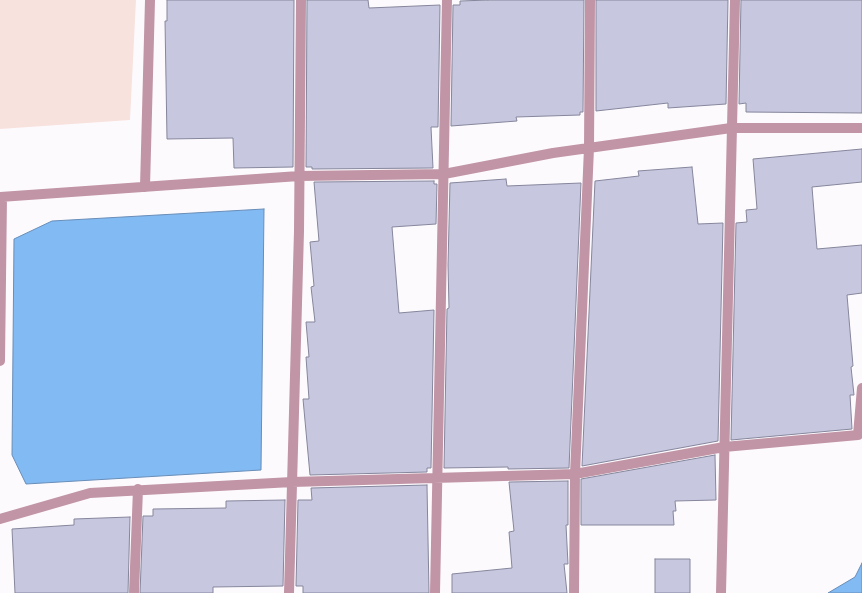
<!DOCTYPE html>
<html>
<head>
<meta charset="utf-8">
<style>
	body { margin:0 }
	canvas { display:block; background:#fdfafe }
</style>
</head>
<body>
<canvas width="862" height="593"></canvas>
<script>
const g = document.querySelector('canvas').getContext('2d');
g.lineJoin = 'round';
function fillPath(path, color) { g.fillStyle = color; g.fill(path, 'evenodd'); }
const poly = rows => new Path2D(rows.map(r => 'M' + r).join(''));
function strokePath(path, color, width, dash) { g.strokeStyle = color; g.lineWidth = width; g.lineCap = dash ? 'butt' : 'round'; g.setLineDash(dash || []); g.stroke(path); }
fillPath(poly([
	[0,0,136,0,130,120,0,129]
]), '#f8e2de');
const water = poly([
	[264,209,261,470,26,484,12,455,14,239,52,221,264,209],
	[862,563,862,593,828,593,855,577,862,563]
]);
fillPath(water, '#82baf3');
strokePath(water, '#688db7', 1);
const building = poly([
	[167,0,294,0,293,167,234,168,233,138,167,139,165,21,167,21,167,0],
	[307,0,368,0,369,8,440,5,438,127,431,127,433,168,312,169,312,167,306,167,307,0],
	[488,0,584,0,583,112,580,112,580,115,516,117,517,121,451,126,453,5,460,5,460,1,488,0],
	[596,0,728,0,726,104,668,108,668,103,596,111,596,0],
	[741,0,862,0,862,113,746,112,746,103,739,104,741,0],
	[862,149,862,182,812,187,817,249,862,245,862,293,847,295,853,366,851,367,854,395,850,395,852,429,731,440,736,223,747,222,746,210,757,209,753,159,862,149],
	[692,167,698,224,723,223,718,441,582,466,595,181,639,176,638,171,692,167],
	[506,179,507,186,581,183,569,468,508,469,508,467,444,468,447,309,449,308,448,265,450,183,506,179],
	[434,181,434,184,437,184,436,224,392,227,399,313,434,310,431,468,427,468,427,472,310,475,303,399,309,399,306,357,309,357,306,322,315,322,311,287,314,286,310,242,319,241,314,182,434,181],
	[715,455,716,500,675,501,676,511,673,511,674,525,581,525,581,479,715,455],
	[568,481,568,525,566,525,568,564,564,564,567,593,452,593,452,574,512,568,509,532,514,531,509,482,568,481],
	[427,485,429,593,303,593,303,586,296,586,298,500,312,500,311,488,427,485],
	[285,500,283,586,213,587,213,593,140,593,143,516,153,516,153,509,226,508,226,501,285,500],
	[130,517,128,593,15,593,12,529,74,525,74,519,130,517],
	[655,559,690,559,690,593,655,593,655,559]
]);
fillPath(building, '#c7c8df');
strokePath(building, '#85869c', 1);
strokePath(poly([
	[145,187,150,0],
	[0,197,299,176,444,174,553,153,731,128,862,128],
	[0,361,2,197],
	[0,519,90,493,292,482,575,474,724,447,858,435,862,388],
	[134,593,138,489],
	[289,593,299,231,301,0],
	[435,593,447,0],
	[574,593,575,474,589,148,590,0],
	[721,593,735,0]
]), '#c195a5', 10);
</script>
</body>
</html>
